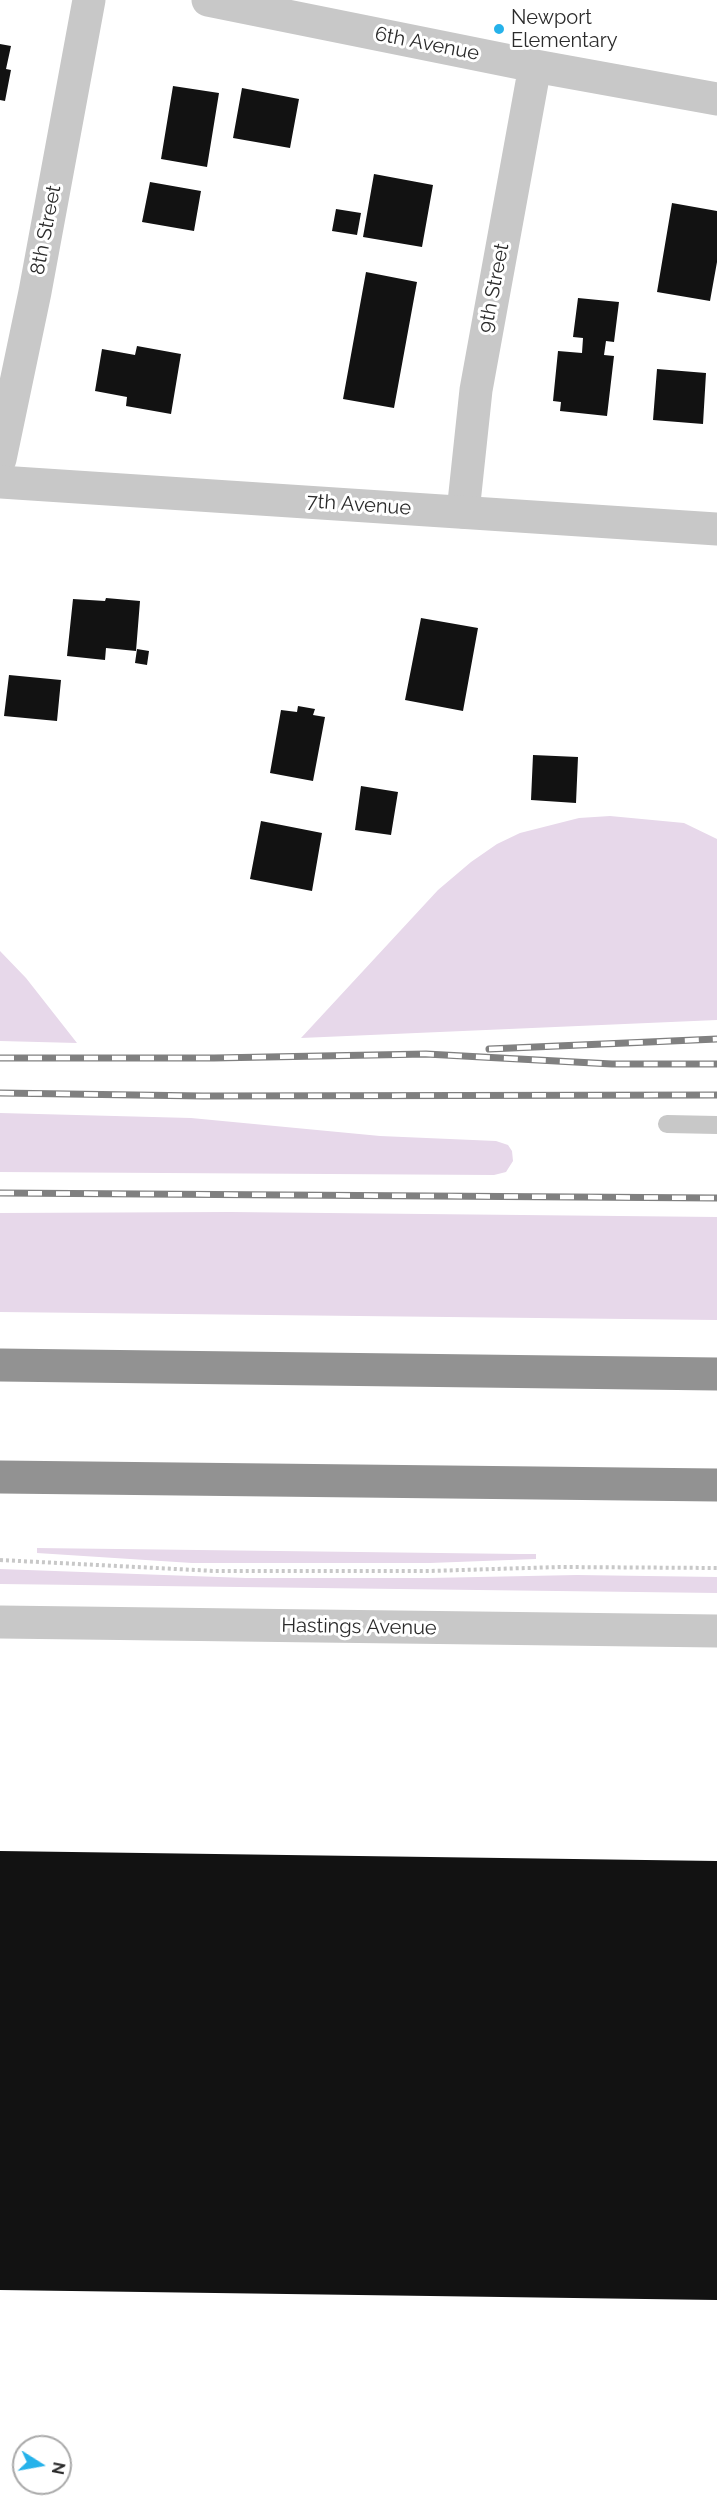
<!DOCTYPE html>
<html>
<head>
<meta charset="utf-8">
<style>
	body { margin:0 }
	#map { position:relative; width:717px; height:2507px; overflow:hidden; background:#fff; font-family:Raleway,sans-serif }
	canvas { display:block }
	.north { position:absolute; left:12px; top:2435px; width:60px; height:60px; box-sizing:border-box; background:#fff; border:2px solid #aaa; border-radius:50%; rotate:101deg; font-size:16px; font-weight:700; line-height:24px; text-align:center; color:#2b2b2b }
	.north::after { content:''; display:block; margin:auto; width:21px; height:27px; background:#26b2ea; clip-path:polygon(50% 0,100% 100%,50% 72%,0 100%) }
</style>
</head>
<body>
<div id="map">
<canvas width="717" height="2507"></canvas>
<div class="north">N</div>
</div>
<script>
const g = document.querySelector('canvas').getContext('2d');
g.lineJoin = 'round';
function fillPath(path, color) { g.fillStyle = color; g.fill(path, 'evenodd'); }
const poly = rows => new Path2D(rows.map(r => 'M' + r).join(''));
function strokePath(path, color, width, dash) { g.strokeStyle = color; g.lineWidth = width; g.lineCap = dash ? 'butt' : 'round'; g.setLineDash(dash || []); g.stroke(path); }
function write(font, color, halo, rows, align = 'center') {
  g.font = font + ' Raleway,sans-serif'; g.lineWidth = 6; g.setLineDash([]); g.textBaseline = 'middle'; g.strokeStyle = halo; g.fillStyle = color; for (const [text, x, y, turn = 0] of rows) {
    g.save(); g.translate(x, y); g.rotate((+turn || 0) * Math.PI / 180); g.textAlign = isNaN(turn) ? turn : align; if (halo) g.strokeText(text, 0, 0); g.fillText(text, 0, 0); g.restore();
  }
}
fillPath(poly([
	[610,816,684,823,717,839,717,1020,301,1038,438,890,471,862,497,844,520,833,579,818],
	[0,951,26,978,77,1043,0,1041],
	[0,1113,191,1118,380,1136,496,1141,508,1145,512,1151,513,1161,506,1172,494,1175,0,1172],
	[230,1212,717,1217,717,1320,0,1312,0,1213],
	[37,1548,520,1554,536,1554,536,1559,430,1563,192,1563,37,1553],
	[0,1569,246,1578,429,1578,577,1575,717,1577,717,1593,0,1584]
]), '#e7d8ea');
fillPath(poly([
	[0,44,11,46,6,69,11,70,5,101,0,100],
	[173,86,219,93,207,167,161,159],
	[242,88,299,99,290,148,233,138],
	[374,174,433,185,422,247,363,237],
	[150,182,201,191,194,231,142,222],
	[672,203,717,211,717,262,710,301,657,292],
	[336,209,361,213,357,235,332,231],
	[366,272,417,282,394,408,343,399],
	[578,298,619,302,614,342,606,341,604,355,614,356,607,416,560,411,561,402,553,401,558,351,582,353,583,338,573,337],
	[137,346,181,354,171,414,126,406,127,397,95,391,102,349,135,355],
	[657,369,706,373,703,424,653,420],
	[106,598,140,601,136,651,106,648,105,660,67,656,73,599,105,601],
	[421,618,478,628,463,711,405,700],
	[137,649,149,651,147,665,135,663],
	[9,675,61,680,57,721,4,716],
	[298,706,315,709,313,715,325,717,313,781,270,773,281,710,297,712],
	[533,755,578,757,576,803,531,800],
	[361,786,398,792,391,835,355,830],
	[261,821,322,833,312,891,250,879],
	[0,1851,717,1861,717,2300,0,2290]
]), '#121212');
strokePath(poly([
	[0,1560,215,1571,430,1571,559,1567,717,1568]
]), '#c8c8c8', 4, [3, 3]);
strokePath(poly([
	[667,1124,717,1125]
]), '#c8c8c8', 18);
strokePath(poly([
	[208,0,535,66,717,99],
	[0,459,35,292,89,0],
	[463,512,476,390,535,66]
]), '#c8c8c8', 33);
strokePath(poly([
	[0,482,717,529],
	[0,1622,717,1631]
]), '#c8c8c8', 33);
strokePath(poly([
	[0,1365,717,1374],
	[0,1477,717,1485]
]), '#929292', 33);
const rail = poly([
	[489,1049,717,1039],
	[0,1058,214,1058,426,1054,612,1064,717,1064],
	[0,1093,203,1096,717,1095],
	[0,1193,717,1198]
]);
strokePath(rail, '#808080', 7);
strokePath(rail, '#fff', 4.5, [14]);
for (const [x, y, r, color] of [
	[499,29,6,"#26b2ea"]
]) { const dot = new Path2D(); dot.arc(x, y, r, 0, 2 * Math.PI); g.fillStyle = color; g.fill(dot); strokePath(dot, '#fff', 2); }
write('20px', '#2b2b2b', '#fff', [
	["Newport",511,18],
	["Elementary",511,41]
], 'left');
write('20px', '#2b2b2b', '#fff', [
	["6th Avenue",427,44,11],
	["8th Street",46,230,-79],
	["9th Street",494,288,-79],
	["7th Avenue",359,505,4],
	["Hastings Avenue",359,1627,1]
]);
</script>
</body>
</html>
